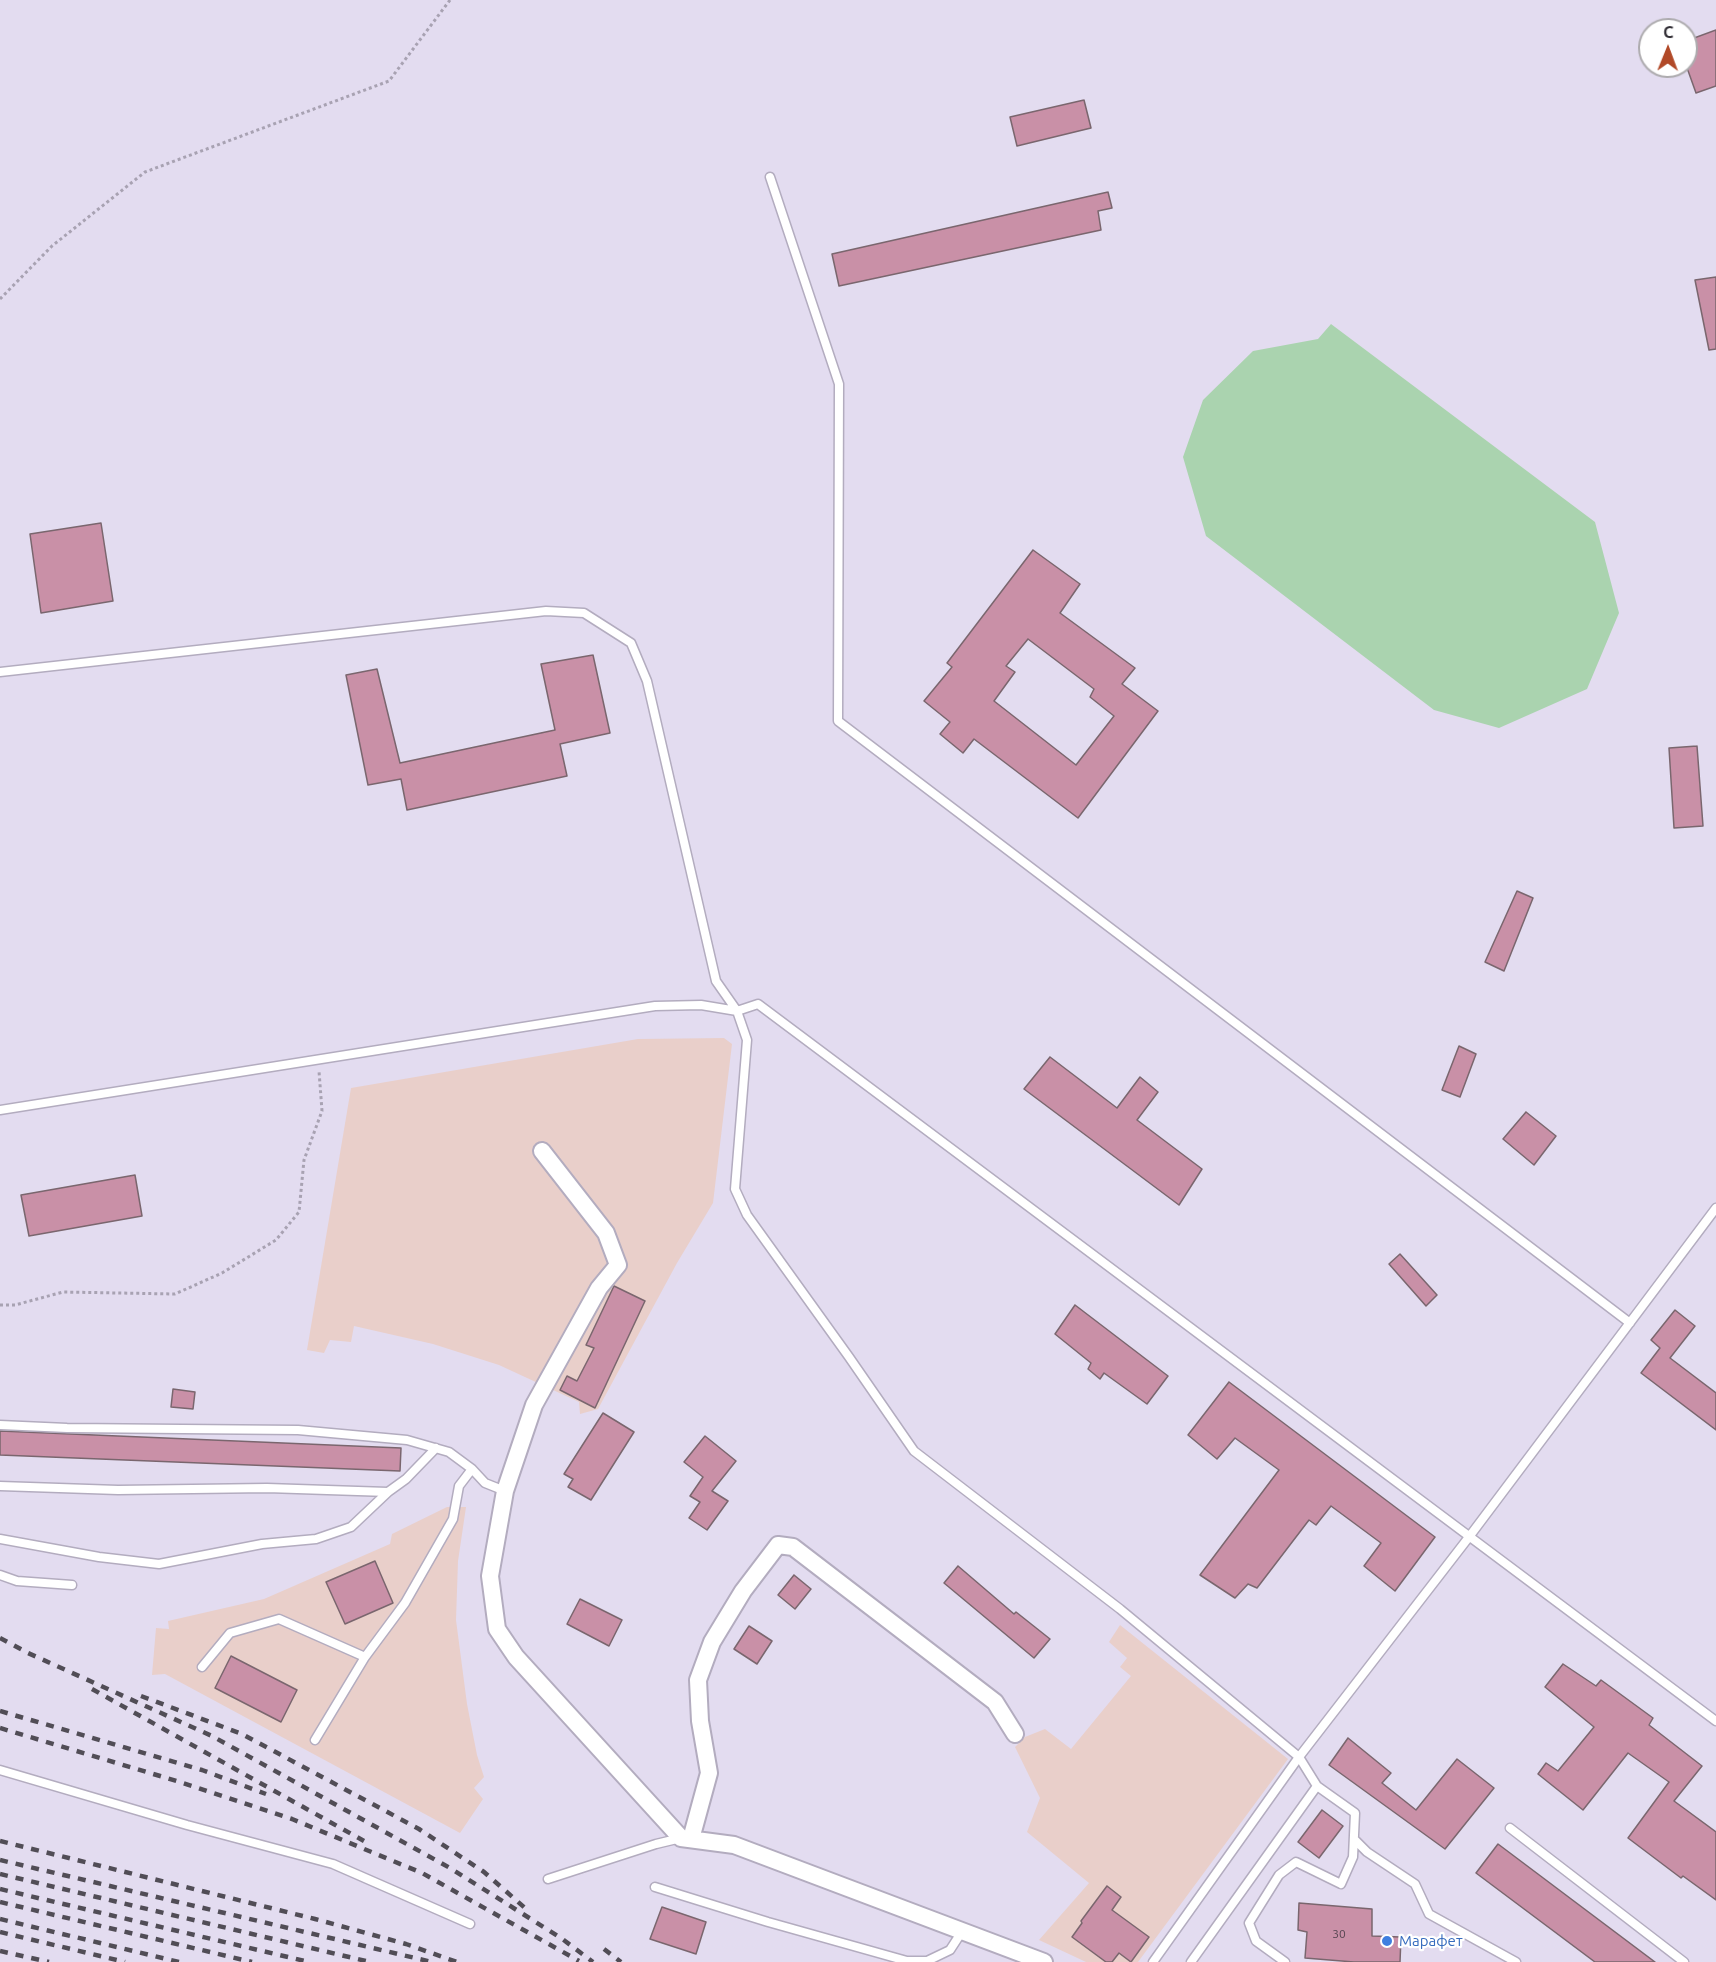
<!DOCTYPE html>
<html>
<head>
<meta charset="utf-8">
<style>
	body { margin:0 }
	#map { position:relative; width:1716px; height:1962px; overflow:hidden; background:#e3dcf0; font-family:Ubuntu,sans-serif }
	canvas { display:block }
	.north { position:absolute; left:1638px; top:18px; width:60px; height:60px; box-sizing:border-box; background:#fff; border:2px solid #adabae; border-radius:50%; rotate:1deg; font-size:16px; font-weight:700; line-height:24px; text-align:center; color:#312e35 }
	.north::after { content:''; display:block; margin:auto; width:21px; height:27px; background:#b14928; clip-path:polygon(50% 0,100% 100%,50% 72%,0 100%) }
</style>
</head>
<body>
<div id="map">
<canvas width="1716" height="1962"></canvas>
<div class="north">С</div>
</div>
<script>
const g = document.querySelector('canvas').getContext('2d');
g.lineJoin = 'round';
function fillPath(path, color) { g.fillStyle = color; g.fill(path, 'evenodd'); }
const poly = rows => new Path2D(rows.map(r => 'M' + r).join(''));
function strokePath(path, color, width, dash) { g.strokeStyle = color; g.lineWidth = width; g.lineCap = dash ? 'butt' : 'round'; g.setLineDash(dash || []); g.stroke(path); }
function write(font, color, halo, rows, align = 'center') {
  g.font = font + ' Ubuntu,sans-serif'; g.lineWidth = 4.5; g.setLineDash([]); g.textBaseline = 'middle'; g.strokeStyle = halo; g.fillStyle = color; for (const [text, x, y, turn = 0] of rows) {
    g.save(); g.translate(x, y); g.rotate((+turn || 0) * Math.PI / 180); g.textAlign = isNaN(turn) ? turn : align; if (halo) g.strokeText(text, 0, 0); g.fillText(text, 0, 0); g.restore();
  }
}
fillPath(poly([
	[724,1038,732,1044,713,1203,677,1263,598,1409,580,1414,579,1402,499,1365,433,1344,354,1326,351,1342,330,1340,324,1353,307,1350,351,1088,638,1039],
	[447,1507,466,1507,458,1561,456,1620,467,1704,477,1755,484,1777,474,1788,483,1799,460,1833,165,1674,152,1675,156,1628,169,1629,168,1621,264,1599,390,1544,392,1534],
	[1120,1625,1288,1759,1138,1962,1086,1962,1039,1940,1089,1883,1027,1832,1040,1798,1015,1747,1025,1737,1045,1729,1071,1749,1131,1676,1120,1667,1127,1658,1109,1642]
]), '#e9cfca');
fillPath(poly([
	[1331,324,1595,522,1619,613,1587,689,1499,728,1434,710,1206,536,1183,457,1203,400,1253,351,1318,339]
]), '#aad3af');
const building = poly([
	[1716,30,1716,86,1696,93,1686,65,1686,41,1716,30],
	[1084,100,1091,128,1017,146,1010,117,1084,100],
	[1108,192,1112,208,1098,211,1101,230,839,286,832,254,1108,192],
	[1716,277,1716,349,1709,350,1695,280,1716,277],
	[101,523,113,601,41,613,30,534,101,523],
	[1033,550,1080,584,1060,613,1135,668,1122,684,1158,711,1078,818,974,739,963,753,940,734,950,722,924,701,952,667,947,663,1033,550],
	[1028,639,1094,689,1090,697,1114,716,1076,765,994,701,1015,672,1006,666,1028,639],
	[593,655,610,733,560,744,567,776,407,810,401,779,368,785,346,675,377,669,400,763,555,730,541,664,593,655],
	[1697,746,1703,826,1674,828,1669,748,1697,746],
	[1517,891,1533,898,1504,971,1485,962,1517,891],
	[1459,1046,1476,1054,1460,1097,1442,1090,1459,1046],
	[1050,1057,1117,1108,1140,1077,1158,1092,1137,1120,1202,1169,1179,1205,1024,1089,1050,1057],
	[1526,1112,1556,1136,1534,1165,1503,1139,1526,1112],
	[135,1175,142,1216,29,1236,21,1195,135,1175],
	[1400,1254,1437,1295,1426,1306,1389,1264,1400,1254],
	[614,1286,645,1301,595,1408,560,1390,567,1376,577,1381,594,1348,586,1345,614,1286],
	[1075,1305,1168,1376,1147,1404,1104,1373,1100,1379,1088,1369,1091,1363,1055,1334,1075,1305],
	[1675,1310,1695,1326,1670,1358,1716,1393,1716,1430,1641,1373,1660,1348,1651,1340,1675,1310],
	[1229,1382,1435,1537,1395,1591,1364,1566,1381,1543,1331,1506,1316,1525,1309,1520,1257,1588,1248,1584,1235,1598,1200,1575,1279,1470,1235,1438,1217,1459,1188,1435,1229,1382],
	[173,1389,195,1392,193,1409,171,1407,173,1389],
	[603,1413,634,1432,591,1500,568,1487,573,1479,564,1474,603,1413],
	[0,1431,401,1448,400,1471,0,1455,0,1431],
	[705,1436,736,1461,712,1491,728,1501,707,1530,689,1518,700,1502,690,1496,703,1477,684,1462,705,1436],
	[375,1561,393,1603,345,1624,326,1582,375,1561],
	[958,1566,1014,1614,1016,1612,1050,1639,1034,1658,944,1583,958,1566],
	[794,1575,811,1589,795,1609,778,1595,794,1575],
	[580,1599,622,1620,609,1646,567,1624,580,1599],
	[749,1626,772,1641,757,1664,734,1649,749,1626],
	[231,1656,297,1690,281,1722,215,1688,231,1656],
	[1563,1664,1596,1686,1601,1680,1653,1718,1649,1725,1702,1766,1674,1801,1716,1832,1716,1900,1683,1876,1681,1878,1628,1838,1669,1782,1628,1753,1583,1810,1538,1774,1546,1763,1558,1771,1594,1727,1545,1687,1563,1664],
	[1348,1738,1391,1773,1382,1783,1416,1810,1457,1759,1494,1788,1445,1849,1329,1765,1348,1738],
	[1322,1810,1343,1826,1319,1858,1298,1842,1322,1810],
	[1498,1844,1655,1962,1595,1962,1476,1873,1498,1844],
	[1107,1886,1121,1897,1112,1910,1149,1937,1131,1962,1119,1953,1112,1962,1106,1962,1072,1937,1082,1923,1081,1921,1107,1886],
	[1299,1903,1372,1909,1372,1936,1401,1937,1400,1962,1354,1962,1305,1958,1307,1932,1298,1930,1299,1903],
	[662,1907,706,1922,696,1954,650,1939,662,1907]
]);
fillPath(building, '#c990a7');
strokePath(building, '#7a666e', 1.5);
const service = poly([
	[770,177,839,384,838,721,1630,1323],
	[0,672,546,611,584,613,631,643,647,681,716,981,737,1011,758,1004,1716,1721],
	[0,1110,655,1006,701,1005,737,1011,747,1040,735,1189,747,1215,849,1357,914,1451,1120,1609,1299,1757,1469,1537,1716,1208],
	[0,1425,67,1428,298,1430,407,1440,449,1452,472,1469,485,1483,505,1491],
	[0,1486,118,1490,267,1488,388,1492,406,1479,436,1448],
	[0,1539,99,1557,159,1564,262,1544,316,1539,351,1527,388,1492],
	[0,1575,17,1581,72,1585],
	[202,1667,230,1633,279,1619,365,1657,405,1603,453,1519,459,1486,472,1469],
	[315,1740,365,1657],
	[0,1770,187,1825,333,1864,470,1924],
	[1510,1828,1684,1962],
	[1354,1839,1367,1852,1415,1884,1429,1914,1516,1962],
	[548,1879,656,1844,681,1838],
	[655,1887,768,1922,907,1961,927,1961,950,1950,963,1930],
	[1153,1962,1299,1757,1317,1786],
	[1191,1962,1317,1786,1355,1813,1353,1857,1341,1884,1296,1862,1279,1875,1249,1923,1256,1941,1285,1962]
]);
const minor = poly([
	[542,1151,606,1233,618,1265,599,1288,534,1405,505,1491,490,1576,497,1629,516,1657,681,1838,734,1845,1044,1962],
	[691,1839,709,1773,700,1721,698,1680,712,1642,743,1591,778,1545,793,1547,995,1702,1015,1734]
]);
strokePath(service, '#b3acbf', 11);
strokePath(minor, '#b3acbf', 20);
strokePath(poly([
	[0,299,52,246,145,172,389,81,450,0],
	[0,1305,15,1305,63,1292,175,1294,222,1273,276,1240,299,1212,304,1160,322,1111,319,1071]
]), '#a8a2b2', 3, [3, 3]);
strokePath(service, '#fff', 8);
strokePath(minor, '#fff', 16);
strokePath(poly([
	[0,1638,28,1653,212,1736,450,1868,561,1938,593,1962],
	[92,1689,364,1841],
	[141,1696,242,1734,419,1829,484,1872,525,1908],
	[0,1711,202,1770,266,1794],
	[0,1728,180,1782,292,1819,422,1873,579,1961],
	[0,1841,315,1919,406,1944,457,1962],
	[0,1860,432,1962],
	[0,1874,370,1962],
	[0,1889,309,1962],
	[0,1902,252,1962],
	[0,1919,179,1962],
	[0,1932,125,1962],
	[604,1949,621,1962],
	[0,1951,49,1962]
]), '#514d56', 4.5, [8, 8]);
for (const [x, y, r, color] of [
	[1387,1941,6,"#3f7fe0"]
]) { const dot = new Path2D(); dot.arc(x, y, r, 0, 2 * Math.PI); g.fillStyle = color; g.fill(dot); strokePath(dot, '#fff', 2); }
write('12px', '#574652', null, [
	["30",1339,1934]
]);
write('15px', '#366cbe', '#fff', [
	["Марафет",1399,1941]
], 'left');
</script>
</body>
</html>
